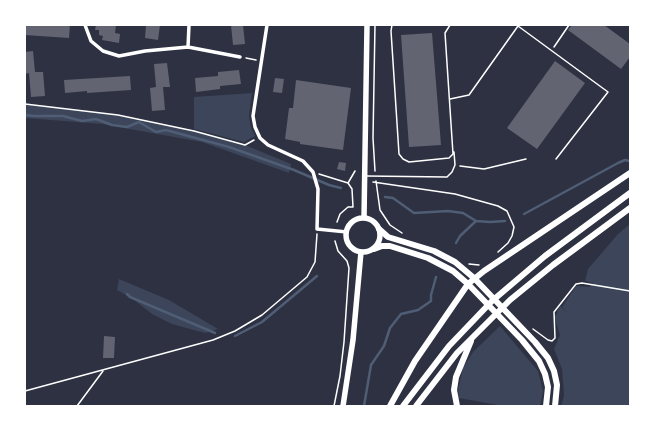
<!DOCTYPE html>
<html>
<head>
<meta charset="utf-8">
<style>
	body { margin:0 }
	#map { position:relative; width:655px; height:431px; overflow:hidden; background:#2d3142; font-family:Mulish,sans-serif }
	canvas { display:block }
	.frame { position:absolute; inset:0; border:26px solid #fff; pointer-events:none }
</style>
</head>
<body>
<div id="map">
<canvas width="655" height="431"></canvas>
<div class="frame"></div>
</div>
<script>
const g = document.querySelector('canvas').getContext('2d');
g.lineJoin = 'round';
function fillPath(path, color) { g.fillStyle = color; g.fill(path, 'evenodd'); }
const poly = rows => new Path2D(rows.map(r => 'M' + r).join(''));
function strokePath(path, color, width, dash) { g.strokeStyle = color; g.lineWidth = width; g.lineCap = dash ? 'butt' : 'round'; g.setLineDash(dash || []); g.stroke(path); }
fillPath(poly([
	[252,93,249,116,251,128,255,136,244,142,194,129,194,97],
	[25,104,118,115,194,131,245,145,291,164,289,173,202,142,102,124,25,118],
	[630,224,630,406,561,406,564,396,562,369,554,349,560,335,554,316,557,314,557,312,560,306,569,314,562,307,576,286,589,287,593,283,585,281,588,269,618,234],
	[119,279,169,300,218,329,206,333,197,331,172,324,152,314,133,299,117,290],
	[500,326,538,371,543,391,540,406,503,406,459,398,458,390,463,368,473,352]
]), '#3c4559');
strokePath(poly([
	[25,115,34,116,63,116,82,121,96,119,112,125,127,127,139,122,156,132,166,130,229,147,294,170,329,185,341,188],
	[385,197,393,198,414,213,448,211,463,213,476,221,490,222,505,221],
	[524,214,618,163,625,160,630,161],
	[456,243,460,236,476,221],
	[127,294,130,297,215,333],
	[235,336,262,322,317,276],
	[364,406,371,365,384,346,390,328,401,314,418,310,431,301,431,295,436,277]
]), '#4f5d75', 2.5);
fillPath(poly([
	[25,25,70,25,69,38,25,35],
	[96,25,116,25,115,33,120,34,119,43,102,40,103,36,99,35,99,30,95,30],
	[146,25,160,25,158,40,145,38],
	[231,25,243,25,245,44,233,45],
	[572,25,604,25,630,44,630,57,621,69,568,30],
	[432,33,441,145,409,147,401,35],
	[33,51,35,72,43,72,45,96,31,97,29,73,25,74,25,52],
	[555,61,585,83,537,149,507,128],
	[167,63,170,87,163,87,165,110,152,111,150,88,156,87,154,64],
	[239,70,241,84,220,86,220,89,196,92,195,78,218,76,218,72],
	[130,76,131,90,87,93,87,91,65,93,64,80],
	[275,78,284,79,282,93,273,92],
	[296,80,351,88,343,150,300,144,300,142,285,139,289,108,293,108],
	[339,162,346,163,345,171,337,169],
	[104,336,115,337,114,358,103,358]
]), '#626471');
strokePath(poly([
	[554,47,569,25],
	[246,58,256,60],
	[25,104,118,115,194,131,245,145,254,140],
	[460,166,484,169,526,159],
	[375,171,373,138,375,25],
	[319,174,348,183,352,189,353,207,348,207,340,214,337,222],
	[376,181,380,210,390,225,402,233],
	[373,182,455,194,498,206,507,211,514,227,512,236,508,243,498,252],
	[348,183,355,171],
	[469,264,479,265],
	[533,329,548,340,552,341,555,338,554,312,576,284,582,283,630,291],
	[25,391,213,340,235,331,262,315,307,277,315,262,317,234],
	[77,406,103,371],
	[334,406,340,376,344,342,349,268,347,261,338,251,335,241]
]), '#fff', 1.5);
strokePath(poly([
	[392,25,391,31,399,154,403,159,409,162,449,158,453,154,445,33,450,25],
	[450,99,469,95,518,26,608,92,556,159],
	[366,176,447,177,452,172,455,165,454,152]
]), '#fff', 1.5);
strokePath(poly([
	[85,25,91,41,103,51,119,56,145,51,188,47,240,57],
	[267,25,253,116,255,127,260,138,268,145,303,161,313,172,318,189,317,229,347,232],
	[188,47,189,25]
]), '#fff', 3.5);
strokePath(poly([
	[364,218,367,25],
	'346 235a17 17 0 1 1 34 0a17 17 0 1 1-34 0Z',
	[343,406,353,340,361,252]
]), '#fff', 5.5);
strokePath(poly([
	[379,229,388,237,434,251,455,262,474,278,535,342,548,358,554,371,557,385,555,406],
	[374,249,382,246,390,246,428,258,453,271,468,284,415,361,390,406],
	[403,406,449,346,492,301,545,256,630,193],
	[416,406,457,353,510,300,553,265,630,208],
	[457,406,454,390,456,377,471,341],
	[546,406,548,387,545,374,539,361,522,340,468,284,484,271,630,173]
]), '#fff', 6);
</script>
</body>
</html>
